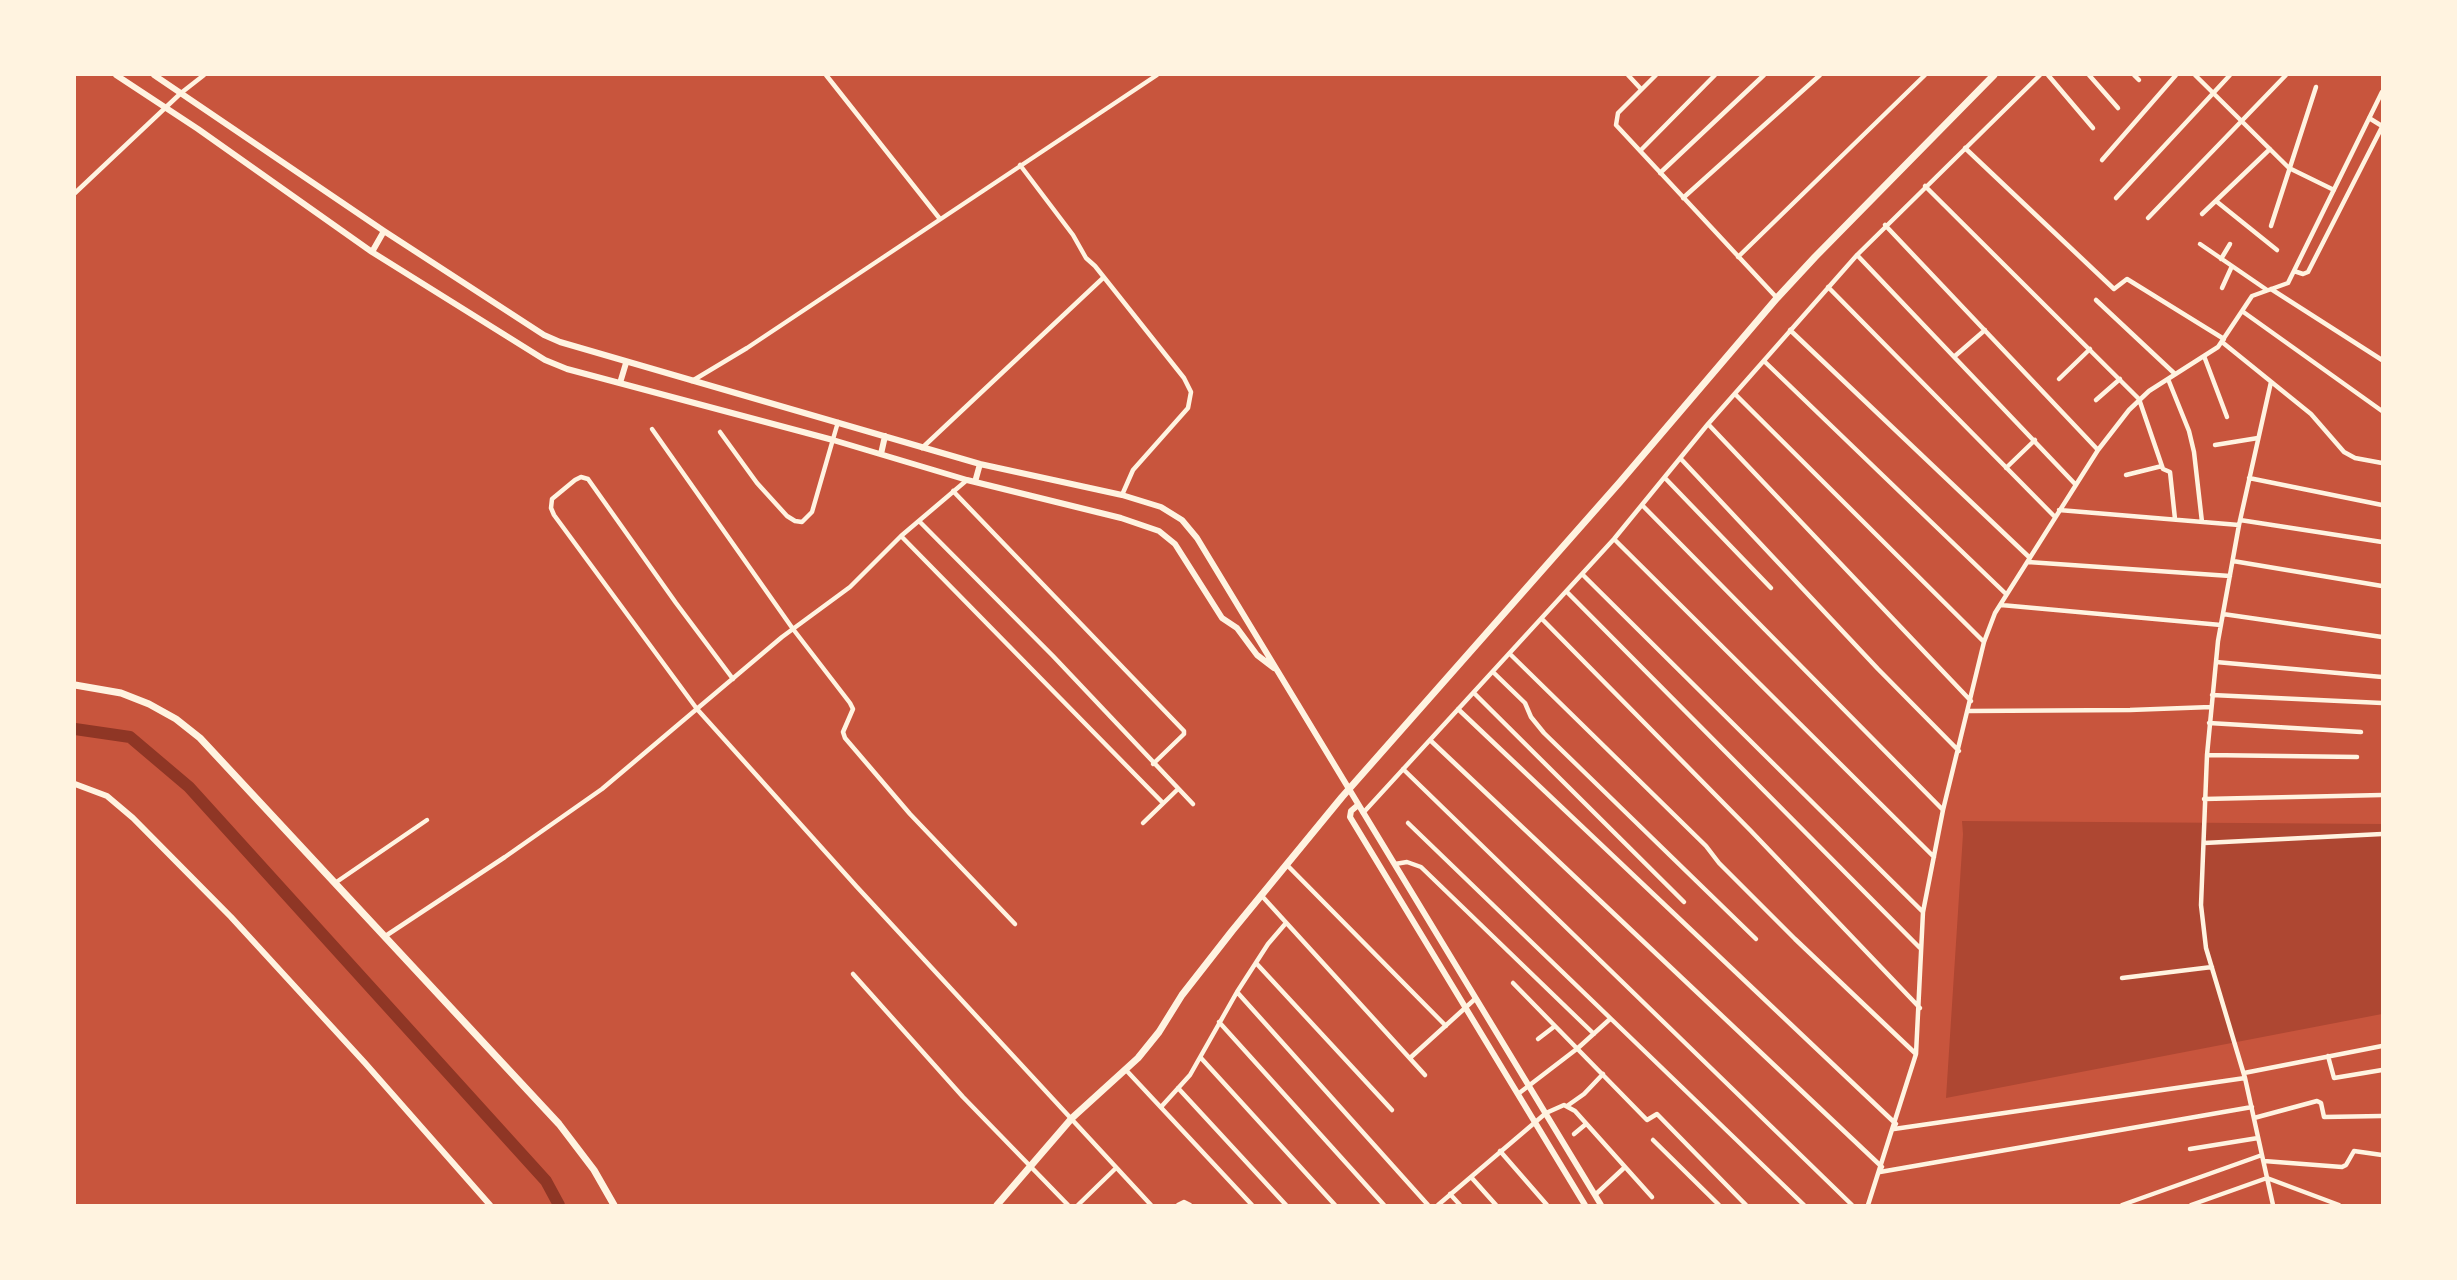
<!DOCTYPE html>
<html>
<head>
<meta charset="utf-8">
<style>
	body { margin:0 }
	#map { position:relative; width:2457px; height:1280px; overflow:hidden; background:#c8553d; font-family:"Fira Sans",sans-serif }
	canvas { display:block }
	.frame { position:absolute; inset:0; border:76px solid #fff3e0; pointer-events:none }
</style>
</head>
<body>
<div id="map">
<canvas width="2457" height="1280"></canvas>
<div class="frame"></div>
</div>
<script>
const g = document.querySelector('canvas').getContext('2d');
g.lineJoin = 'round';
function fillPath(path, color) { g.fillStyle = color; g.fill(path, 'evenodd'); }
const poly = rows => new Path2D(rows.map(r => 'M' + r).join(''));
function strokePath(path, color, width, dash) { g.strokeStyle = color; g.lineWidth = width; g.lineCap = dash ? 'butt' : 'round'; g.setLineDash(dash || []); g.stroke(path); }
fillPath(poly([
	[1962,821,2382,824,2382,1014,1946,1098,1963,834]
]), '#ae4732');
strokePath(poly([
	[75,729,130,737,189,787,546,1181,559,1205]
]), '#8f3625', 12);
strokePath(poly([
	[826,75,940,219],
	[1628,75,1641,89],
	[1656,75,1618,113,1616,125,1777,298],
	[2048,75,2093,128],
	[2089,75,2118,108],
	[2134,75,2139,80],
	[2195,75,2289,168,2334,190],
	[2369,118,2382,126],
	[1965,148,2114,289,2127,279,2224,339],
	[1640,151,1715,75],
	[2102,160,2176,75],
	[1020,165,1073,235,1086,258,1095,266,1184,378,1191,392,1188,408,1133,470,1122,495],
	[1660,173,1764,75],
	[1925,186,2139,399,2163,469,2170,472,2175,519],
	[75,193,181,93,204,75],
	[1683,198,1820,75],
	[2116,198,2230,75],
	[2216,201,2277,250],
	[2202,214,2270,149],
	[2148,218,2286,75],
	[1885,225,2098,450],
	[2271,226,2316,87],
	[2200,244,2267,290],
	[1857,255,2076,485],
	[1738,257,1925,75],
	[2221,259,2230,244],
	[2294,271,2303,274,2308,272,2382,127],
	[1828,287,2055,517],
	[2222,288,2232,266],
	[2271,289,2382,360],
	[2096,300,2175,374],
	[2242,311,2382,411],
	[1790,330,2030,558],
	[2222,342,2311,414,2344,452,2355,458,2382,463],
	[1955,356,1985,330],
	[2204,356,2227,417],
	[1764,361,2006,594],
	[2059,379,2090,349],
	[2168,379,2189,431,2194,452,2202,522],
	[692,381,747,348,1157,75],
	[2271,382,2239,525,2218,641,2207,755,2201,905,2206,948,2245,1078,2273,1205],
	[1735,394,1984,642],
	[2096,400,2120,379],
	[1708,424,1971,701],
	[652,429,793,629,850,703,853,709,843,732,845,738,910,814,1015,924],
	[720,432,757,483,787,516,795,521,802,522,812,512,838,422],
	[2215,445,2258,438],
	[922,448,1103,278],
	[1681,459,1878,669,1959,751],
	[2006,468,2035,440],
	[2126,475,2162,466],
	[1665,478,1771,588],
	[2249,478,2382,505],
	[953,491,1184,731,1184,734,1153,764],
	[1642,505,1943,810],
	[2059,510,2239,525],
	[2240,520,2382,542],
	[919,521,1053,656,1193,804],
	[901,536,1163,803],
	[1614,539,1934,857],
	[2233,561,2382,586],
	[2028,562,2230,576],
	[1583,575,1923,912],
	[1567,592,1920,948],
	[2001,605,2221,625],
	[2223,614,2382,637],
	[1542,619,1750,830,1920,1008],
	[1510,654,1706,846,1719,863,1795,939,1916,1054],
	[2216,662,2382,677],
	[1493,672,1525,703,1531,717,1544,733,1756,939],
	[733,679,676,603,588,479,581,477,575,480,552,499,551,508,554,515,697,709,857,887,1151,1205],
	[1474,693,1684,902],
	[2212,695,2382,703],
	[1458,709,1896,1124],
	[1969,711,2130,710,2211,707],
	[2209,723,2361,732],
	[1430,740,1882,1167],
	[2207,755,2357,757],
	[1403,769,1852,1205],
	[2204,799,2382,795],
	[1363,813,1614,539,1708,424,1857,255,2040,75],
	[1143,823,1178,789],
	[1408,823,1804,1205],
	[2204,843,2382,834],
	[1286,864,1446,1026],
	[1395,864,1407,862,1421,867,1594,1034],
	[335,883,427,820],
	[1261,895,1425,1075],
	[384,937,505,857,602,789,782,637,850,587,901,536,967,480],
	[1256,963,1392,1110],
	[853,974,963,1097,1068,1205],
	[2122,978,2212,967],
	[1513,983,1647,1120,1657,1114,1746,1205],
	[1237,992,1428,1205],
	[1219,1022,1384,1205],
	[1538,1039,1555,1026],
	[2328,1056,2334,1078,2382,1070],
	[1201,1058,1335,1205],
	[1410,1058,1475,999],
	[1126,1070,1252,1205],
	[2244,1073,2382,1046],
	[1178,1088,1286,1205],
	[1518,1094,1578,1048,1610,1019],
	[1567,1106,1584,1094,1603,1074],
	[1161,1107,1190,1075,1237,992,1268,944,1286,923],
	[2254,1118,2317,1101,2321,1103,2324,1117,2382,1116],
	[1894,1129,2245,1078],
	[1574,1134,1586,1124],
	[1653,1140,1719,1205],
	[2190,1149,2258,1138],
	[1500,1151,1547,1205],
	[2264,1161,2342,1167,2346,1165,2354,1151,2382,1155],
	[1880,1172,2252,1107],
	[1471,1177,1496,1205],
	[1450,1194,1460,1205],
	[1595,1195,1625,1167],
	[1078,1205,1116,1168],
	[1178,1205,1184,1202,1190,1205],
	[1438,1205,1546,1113,1564,1105,1575,1111,1652,1197],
	[1868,1205,1916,1054,1923,912,1943,810,1984,642,1995,613,2098,450,2129,410,2149,391,2218,347,2252,296,2288,283,2382,92],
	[2122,1205,2262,1155],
	[2191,1205,2267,1178,2339,1205]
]), '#fff3e0', 4.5);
strokePath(poly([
	[116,75,198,129,372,252,545,360,567,369,833,440,967,480,1121,518,1159,531,1175,544,1222,618,1237,628,1257,655,1274,668],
	[154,75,384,231,544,335,560,342,980,464,1122,495,1161,507,1182,520,1197,538,1601,1205],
	[372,252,384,231],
	[620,383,626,363],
	[881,454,885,436],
	[975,482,980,464],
	[75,784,107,796,133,818,231,917,365,1063,490,1205],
	[1358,805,1351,811,1350,817,1585,1205]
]), '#fff3e0', 6);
strokePath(poly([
	[75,685,121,693,149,704,176,719,200,738,559,1124,594,1170,614,1205],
	[997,1205,1072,1118,1138,1058,1159,1032,1182,995,1232,931,1342,797,1620,482,1777,298,1815,257,1994,75]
]), '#fff3e0', 7);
</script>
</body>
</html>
